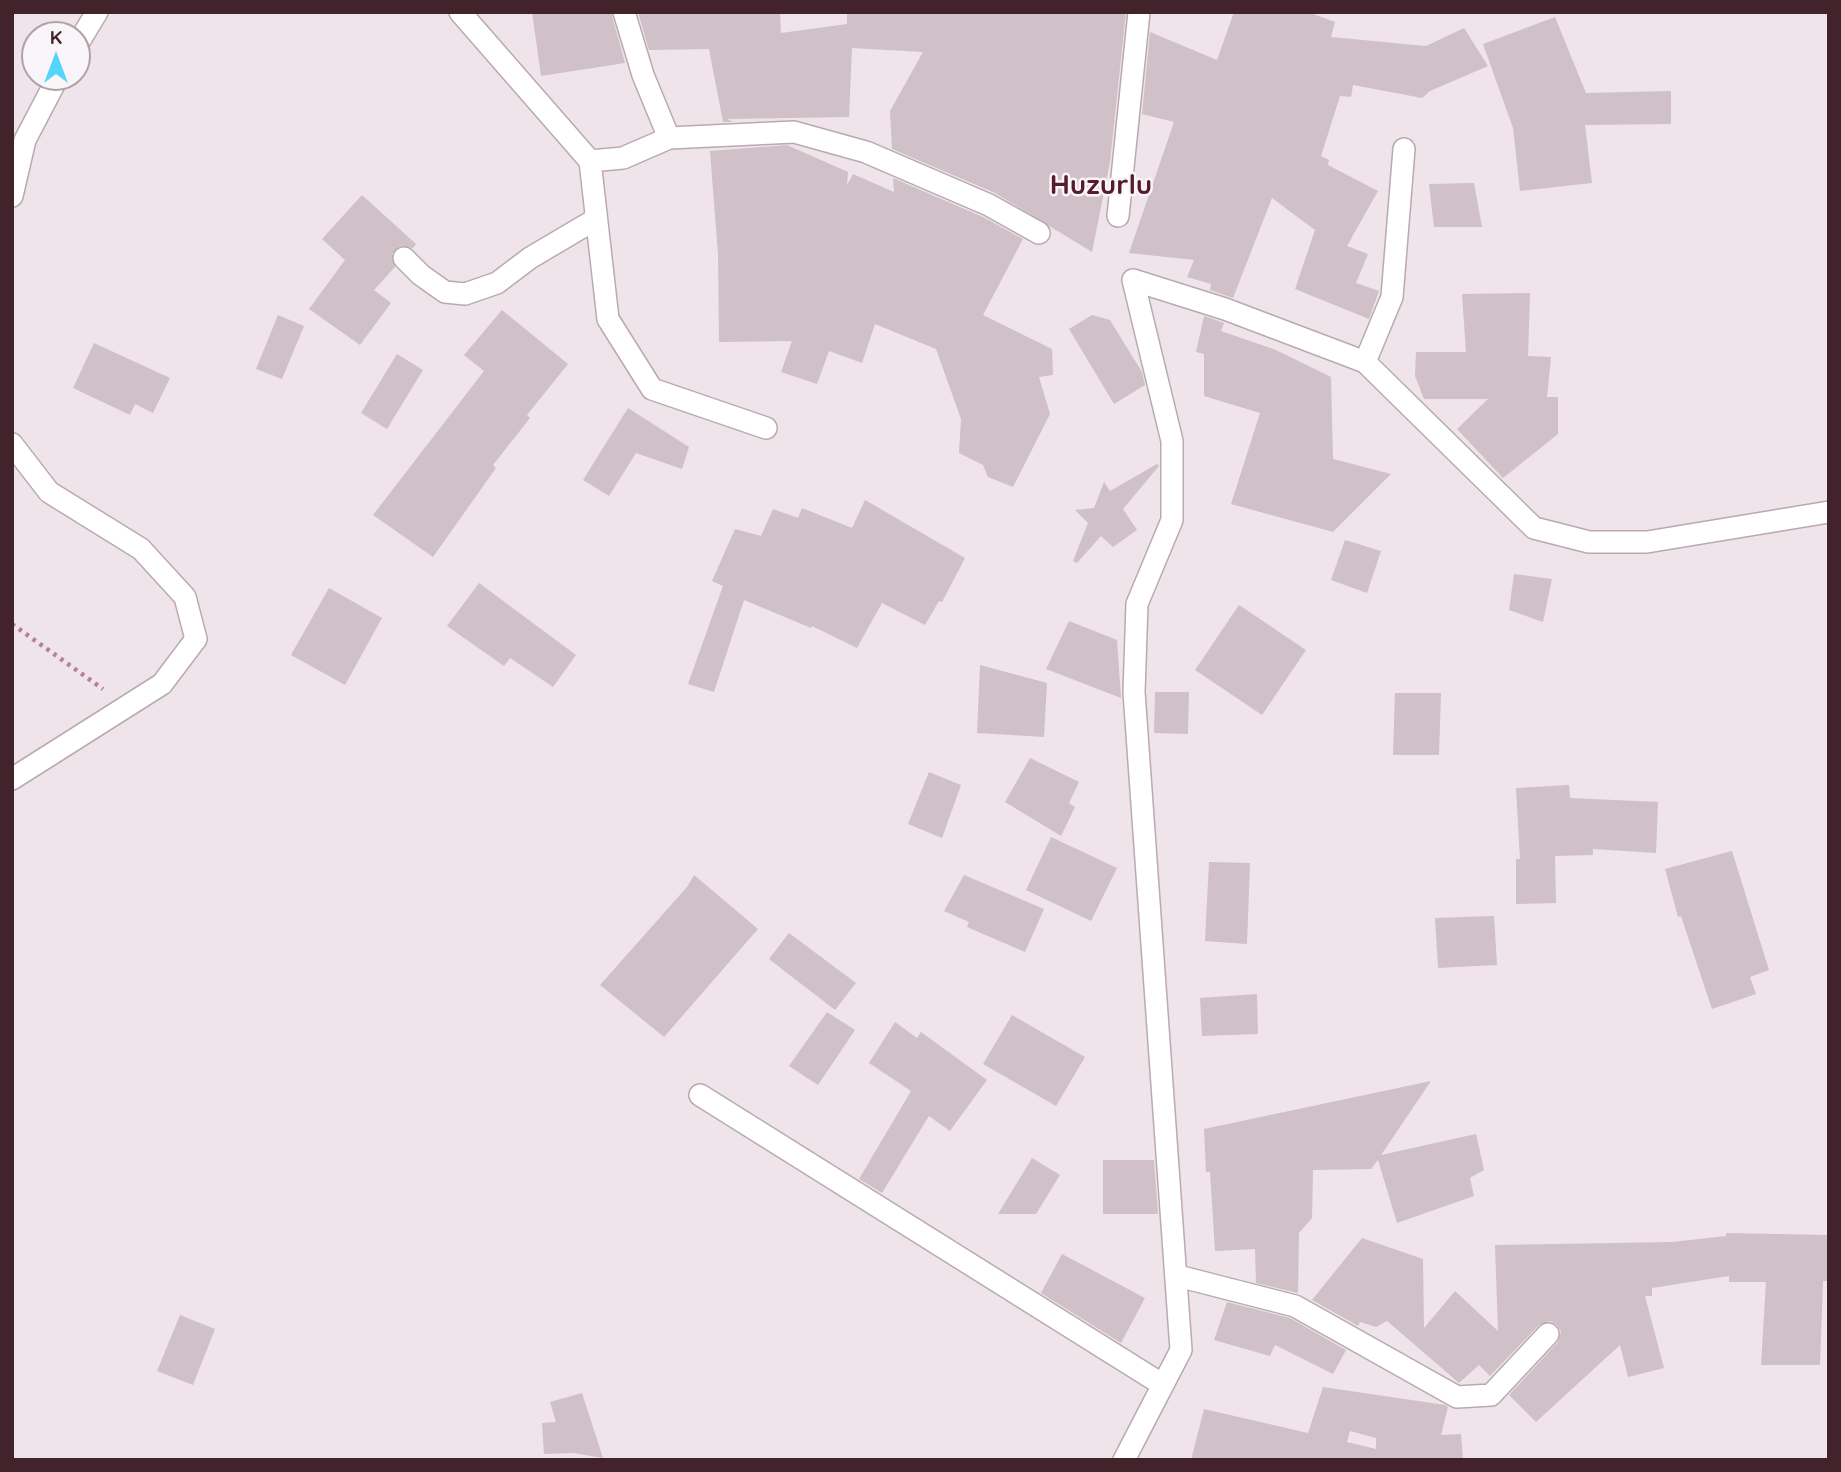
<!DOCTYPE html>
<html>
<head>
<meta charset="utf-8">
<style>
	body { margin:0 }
	#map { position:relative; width:1841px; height:1472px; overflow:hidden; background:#eee4e9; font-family:Quicksand,sans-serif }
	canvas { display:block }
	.frame { position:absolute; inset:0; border:14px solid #42222b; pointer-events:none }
	.north { position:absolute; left:21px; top:21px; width:70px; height:70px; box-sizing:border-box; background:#faf5f8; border:2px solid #b0a1a6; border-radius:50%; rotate:0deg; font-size:19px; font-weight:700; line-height:28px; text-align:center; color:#42222b }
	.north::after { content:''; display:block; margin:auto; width:24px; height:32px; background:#56d5fb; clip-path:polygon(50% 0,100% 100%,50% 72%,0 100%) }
</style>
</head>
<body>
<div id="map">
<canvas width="1841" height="1472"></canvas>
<div class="frame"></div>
<div class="north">K</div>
</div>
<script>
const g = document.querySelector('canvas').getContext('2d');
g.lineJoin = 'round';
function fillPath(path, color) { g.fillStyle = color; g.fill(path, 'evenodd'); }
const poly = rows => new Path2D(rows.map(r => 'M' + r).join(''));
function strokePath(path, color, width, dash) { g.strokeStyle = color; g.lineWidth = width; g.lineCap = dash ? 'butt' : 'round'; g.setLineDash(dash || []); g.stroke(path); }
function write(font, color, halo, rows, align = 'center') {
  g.font = font + ' Quicksand,sans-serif'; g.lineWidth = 5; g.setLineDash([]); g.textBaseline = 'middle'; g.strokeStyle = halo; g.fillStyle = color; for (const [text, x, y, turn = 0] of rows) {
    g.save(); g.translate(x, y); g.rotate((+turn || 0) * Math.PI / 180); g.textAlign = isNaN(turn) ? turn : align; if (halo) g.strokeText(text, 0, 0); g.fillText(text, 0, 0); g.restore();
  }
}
fillPath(poly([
	[532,12,611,12,625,63,541,76],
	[638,12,780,12,781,33,847,24,847,12,1126,12,1110,162,1092,252,995,193,892,149,890,111,923,52,852,48,849,117,727,119,733,122,723,122,709,49,649,50],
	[1234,12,1308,12,1335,22,1331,37,1426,46,1464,28,1488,66,1430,91,1422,98,1353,85,1351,97,1340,96,1321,156,1329,160,1328,165,1378,191,1347,246,1368,254,1356,283,1379,291,1369,319,1295,289,1315,230,1272,198,1233,298,1210,290,1211,284,1187,277,1194,260,1129,253,1174,122,1142,114,1150,32,1217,60],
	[1555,17,1586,93,1671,91,1671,124,1585,125,1592,183,1520,191,1513,128,1483,44],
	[787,145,848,172,847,185,853,174,894,192,893,178,983,217,1023,239,983,315,1052,349,1053,375,1039,377,1050,414,1013,487,988,477,983,465,959,453,961,419,936,349,875,324,862,363,829,351,817,384,781,372,792,341,719,342,718,254,710,151],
	[1474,183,1482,227,1434,227,1429,184],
	[362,195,416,244,413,248,400,246,392,254,395,267,374,290,391,303,360,345,309,309,345,260,322,239],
	[1530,293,1528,356,1551,357,1547,397,1558,397,1558,434,1503,478,1457,429,1488,399,1424,399,1415,376,1416,352,1466,352,1462,294],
	[502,310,568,364,527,415,530,418,493,465,496,468,433,557,373,515,484,371,464,355],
	[278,315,304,326,282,379,256,369],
	[1092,315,1110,320,1142,372,1145,385,1114,404,1069,329],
	[1204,316,1224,323,1221,331,1276,350,1331,377,1333,459,1391,474,1333,532,1231,504,1260,413,1204,396,1204,354,1196,352],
	[94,343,170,378,153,413,135,404,130,415,73,388],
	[397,354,423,370,387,429,361,413],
	[628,408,689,447,682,469,636,453,609,496,583,480],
	[1157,464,1159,466,1123,509,1137,530,1113,547,1101,536,1077,563,1073,561,1088,523,1075,510,1094,508,1104,482,1110,491],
	[865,500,965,558,942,602,939,601,925,625,882,603,857,648,812,626,811,628,744,600,714,692,688,684,723,586,712,581,735,529,761,536,773,509,798,518,802,508,852,528],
	[1345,540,1381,551,1367,593,1331,580],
	[1514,574,1552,579,1543,622,1509,610],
	[479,583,576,655,553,687,510,658,504,666,447,626],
	[329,588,382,618,345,685,291,655],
	[1239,605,1306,650,1262,715,1195,670],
	[1069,621,1117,640,1121,698,1046,669],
	[980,665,1047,683,1044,737,977,733],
	[1155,692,1189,692,1188,734,1154,733],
	[1395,693,1441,693,1439,755,1393,755],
	[1030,758,1079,782,1069,803,1075,807,1061,836,1005,802],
	[929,772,961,785,942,838,908,824],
	[1569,785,1570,798,1658,802,1656,853,1593,849,1593,855,1555,856,1556,903,1516,904,1516,859,1520,859,1516,788],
	[1051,837,1117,868,1091,921,1026,890],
	[1732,851,1769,970,1750,977,1756,994,1712,1009,1681,916,1678,917,1665,869],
	[1209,862,1250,863,1247,944,1205,941],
	[694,875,758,929,664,1037,600,985,687,887],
	[964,875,1044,909,1025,952,967,927,969,922,944,911],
	[1494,916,1497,965,1438,968,1435,918],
	[789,933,856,983,835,1010,769,959],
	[1257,994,1258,1034,1202,1036,1200,998],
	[827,1012,855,1030,818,1085,789,1066],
	[1012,1015,1085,1057,1056,1106,983,1064],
	[895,1022,917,1038,921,1032,987,1080,950,1131,929,1116,882,1193,859,1179,911,1091,869,1063],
	[1431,1081,1381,1155,1476,1134,1484,1170,1470,1178,1474,1196,1397,1223,1378,1160,1371,1169,1313,1170,1312,1218,1299,1233,1298,1293,1256,1283,1255,1249,1215,1251,1210,1172,1206,1172,1204,1129],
	[1032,1158,1060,1175,1036,1214,998,1214],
	[1103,1160,1154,1160,1158,1214,1103,1214],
	[1726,1233,1829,1235,1829,1281,1823,1281,1820,1365,1761,1365,1766,1282,1729,1282,1729,1276,1652,1288,1652,1296,1645,1296,1664,1368,1628,1377,1620,1345,1536,1422,1509,1395,1558,1342,1561,1331,1556,1324,1550,1321,1539,1325,1490,1376,1479,1365,1459,1383,1387,1321,1376,1327,1360,1322,1358,1326,1312,1300,1362,1238,1423,1259,1424,1328,1455,1291,1498,1331,1495,1245,1672,1242,1726,1236],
	[1062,1254,1145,1298,1121,1343,1041,1293],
	[1227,1302,1290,1318,1346,1350,1333,1374,1275,1345,1270,1356,1214,1340],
	[180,1315,215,1329,193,1385,157,1371],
	[1323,1387,1445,1405,1448,1407,1441,1435,1461,1434,1463,1460,1191,1460,1204,1409,1308,1433],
	[1350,1431,1376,1438,1376,1449,1347,1442],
	[582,1393,603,1458,573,1453,544,1454,542,1423,556,1422,550,1402]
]), '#d0c0c7');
const minor = poly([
	[460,12,590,161,623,158,669,138,794,132,866,152,989,205,1039,233],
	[624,12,643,75,669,138],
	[77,45,97,12],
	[590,161,608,319,652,389,766,428],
	[12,196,25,140,58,77],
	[1118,216,1139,12],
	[404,258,421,275,445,292,465,294,497,283,530,258,596,219],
	[1133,280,1225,309,1365,362,1534,528,1589,542,1647,542,1829,512],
	[1365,362,1392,297,1404,149],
	[12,444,49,492,141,549,185,597,196,639,162,684,12,779],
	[700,1095,1163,1385],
	[1178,1276,1295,1306,1457,1397,1491,1395,1548,1334],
	[1124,1460,1181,1350,1134,692,1137,604,1172,520,1172,441,1133,280]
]);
strokePath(minor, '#baaab0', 24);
strokePath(poly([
	[12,624,103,689]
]), '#b48293', 4.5, [3.5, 5]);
strokePath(minor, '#fff', 21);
write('bold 28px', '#561c2b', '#faf5f8', [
	["Huzurlu",1101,186]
]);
</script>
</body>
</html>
